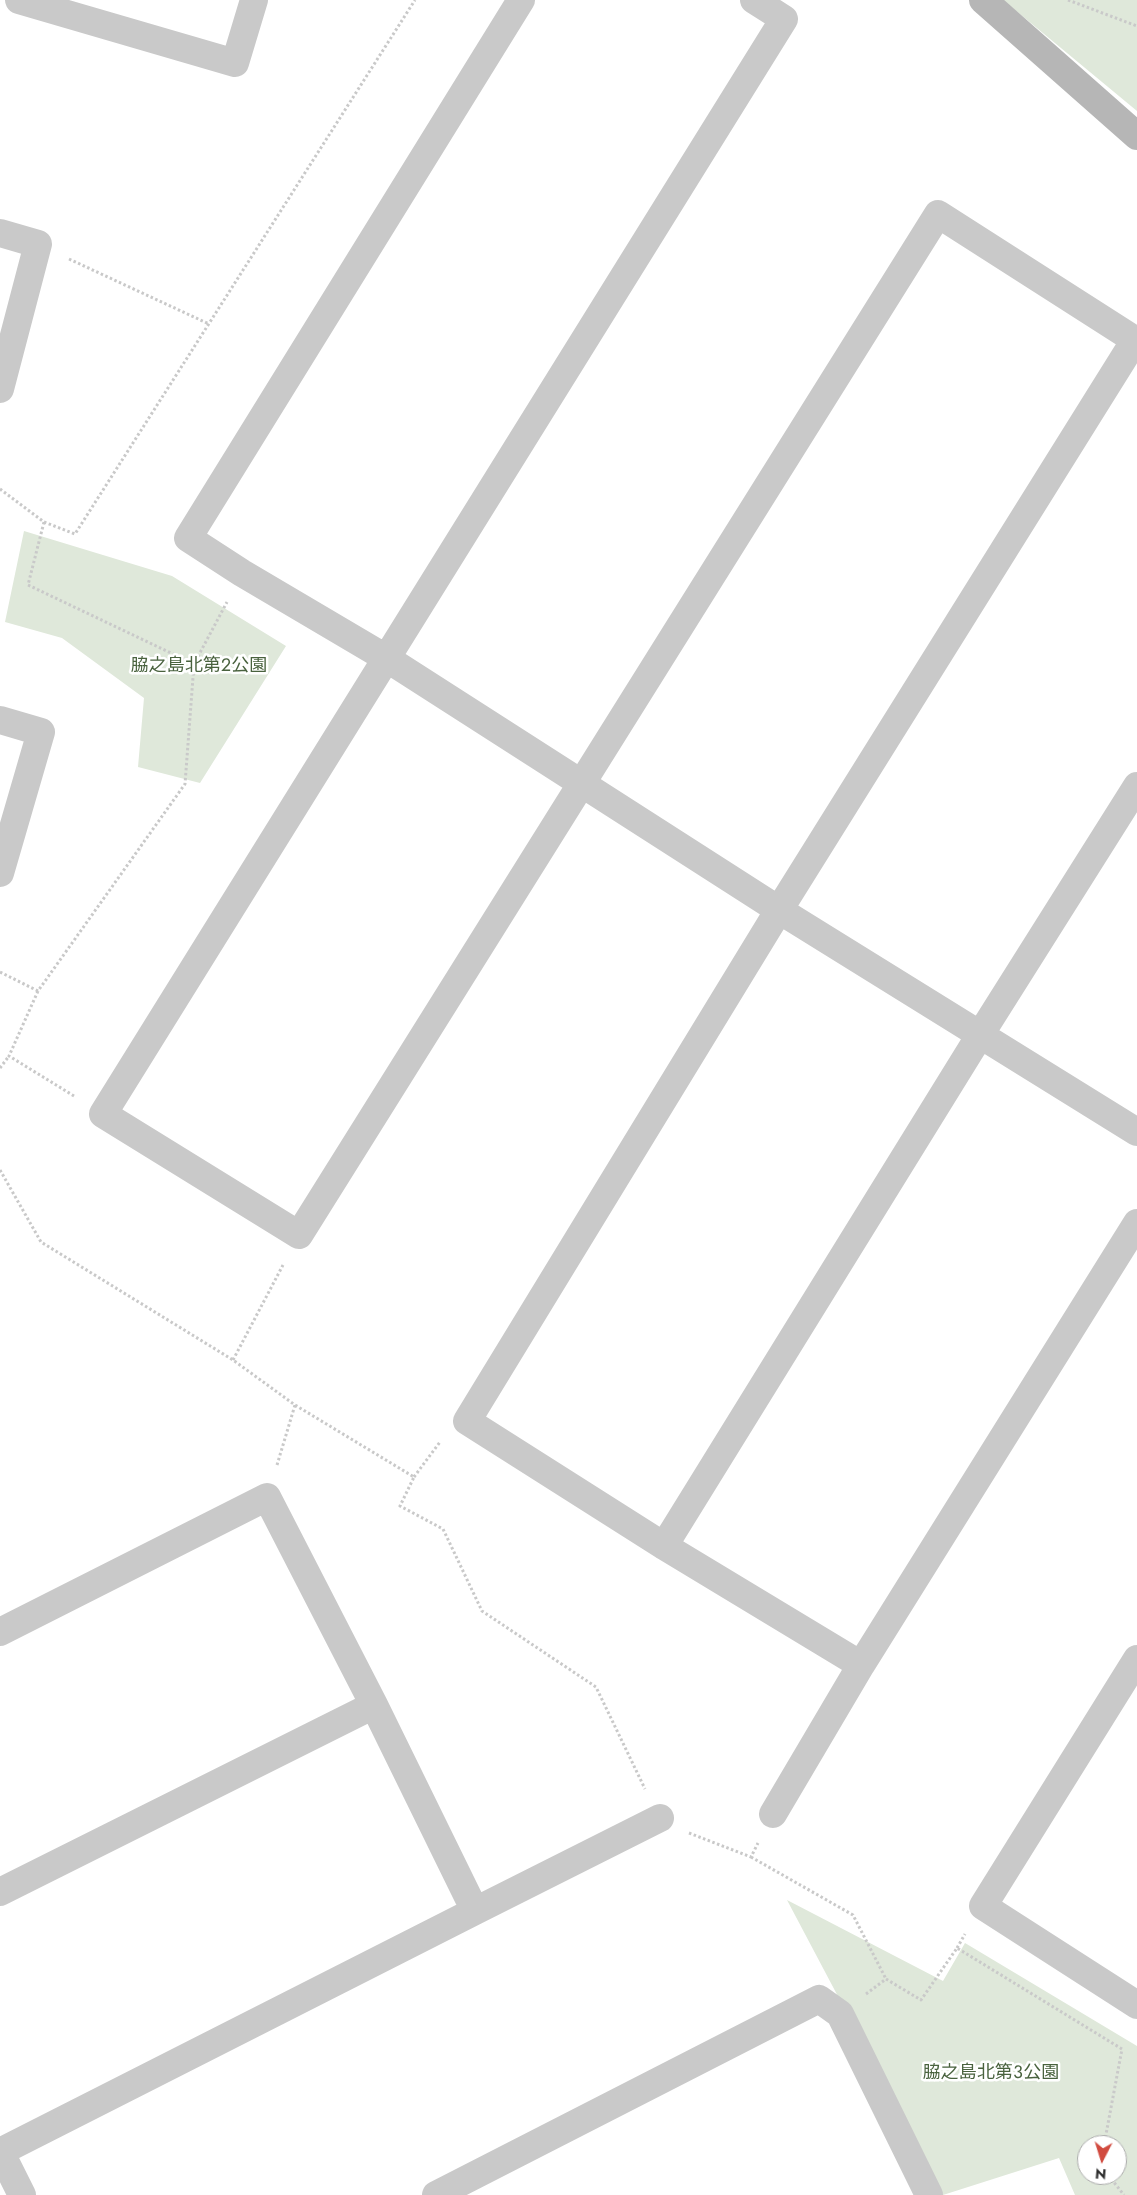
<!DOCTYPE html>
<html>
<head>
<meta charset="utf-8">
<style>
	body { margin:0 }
	#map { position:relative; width:1137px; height:2195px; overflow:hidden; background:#fff; font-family:Jost,sans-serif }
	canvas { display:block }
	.north { position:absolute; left:1077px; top:2135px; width:50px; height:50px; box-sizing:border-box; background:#fff; border:1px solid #ababab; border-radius:50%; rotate:185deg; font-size:14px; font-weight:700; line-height:20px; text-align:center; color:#2c2c2c }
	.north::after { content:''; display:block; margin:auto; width:18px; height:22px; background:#d14b3f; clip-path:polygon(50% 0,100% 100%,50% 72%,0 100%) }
</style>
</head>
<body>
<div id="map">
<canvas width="1137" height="2195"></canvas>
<div class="north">N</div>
</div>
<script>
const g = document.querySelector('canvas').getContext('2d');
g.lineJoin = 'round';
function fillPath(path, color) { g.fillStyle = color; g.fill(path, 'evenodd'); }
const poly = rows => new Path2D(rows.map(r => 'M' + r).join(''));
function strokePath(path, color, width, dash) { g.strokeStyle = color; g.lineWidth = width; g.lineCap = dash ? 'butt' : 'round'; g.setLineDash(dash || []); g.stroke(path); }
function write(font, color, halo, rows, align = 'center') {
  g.font = font + ' Jost,"Noto Sans JP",sans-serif'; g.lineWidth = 5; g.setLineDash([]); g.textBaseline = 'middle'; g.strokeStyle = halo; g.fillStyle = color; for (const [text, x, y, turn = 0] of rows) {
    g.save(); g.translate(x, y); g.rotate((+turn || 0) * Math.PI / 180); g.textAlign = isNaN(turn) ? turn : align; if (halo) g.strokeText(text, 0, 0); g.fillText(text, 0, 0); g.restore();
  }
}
fillPath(poly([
	[1003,0,1137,0,1137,111],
	[24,531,172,576,286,646,200,783,138,767,144,698,62,638,5,622],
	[787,1900,943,1981,965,1943,1137,2046,1137,2195,1075,2195,1059,2158,943,2195],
	[1087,2145,1117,2145,1117,2175,1087,2175]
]), '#dfe8da');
strokePath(poly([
	[1068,0,1137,26],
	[69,259,209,324],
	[0,489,44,522,75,534,415,0],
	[44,522,28,585,194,664],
	[0,972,38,991],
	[0,1068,9,1056],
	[74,1096,9,1056,38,991,185,784,194,664,227,602],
	[0,1170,41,1242,233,1360,295,1405,414,1477,400,1506,443,1529,482,1611,596,1687,645,1789],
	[233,1360,283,1265],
	[277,1465,295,1405],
	[414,1477,440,1442],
	[689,1833,751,1857,758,1843],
	[751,1857,853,1915,886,1979],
	[957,1948,965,1934],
	[866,1994,886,1979,921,2000,957,1948,1122,2049,1104,2145],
	[1108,2175,1124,2195]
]), '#c9c9c9', 3, [2.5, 2.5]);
strokePath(poly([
	[19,0,235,63,254,0],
	[521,0,188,538,242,573,386,658,779,910,1137,1132],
	[754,0,784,19,103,1114,299,1235,938,214,1135,340,779,910,467,1421,664,1546,861,1665],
	[0,233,38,244,0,389],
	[0,720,41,732,0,873],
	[664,1546,980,1035,1137,786],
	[0,1632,267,1497,374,1705,475,1911,660,1818],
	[1137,1659,983,1906,1137,2005],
	[773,1814,861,1665,1137,1223],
	[0,1892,374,1705],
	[0,2151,22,2195],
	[0,2152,475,1911],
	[436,2195,819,1999,840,2014,929,2195]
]), '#c9c9c9', 28);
strokePath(poly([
	[983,0,1137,136]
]), '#b6b6b6', 28);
write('18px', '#49623e', '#fff', [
	["脇之島北第２公園",199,667],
	["脇之島北第３公園",991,2074]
]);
</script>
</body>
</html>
